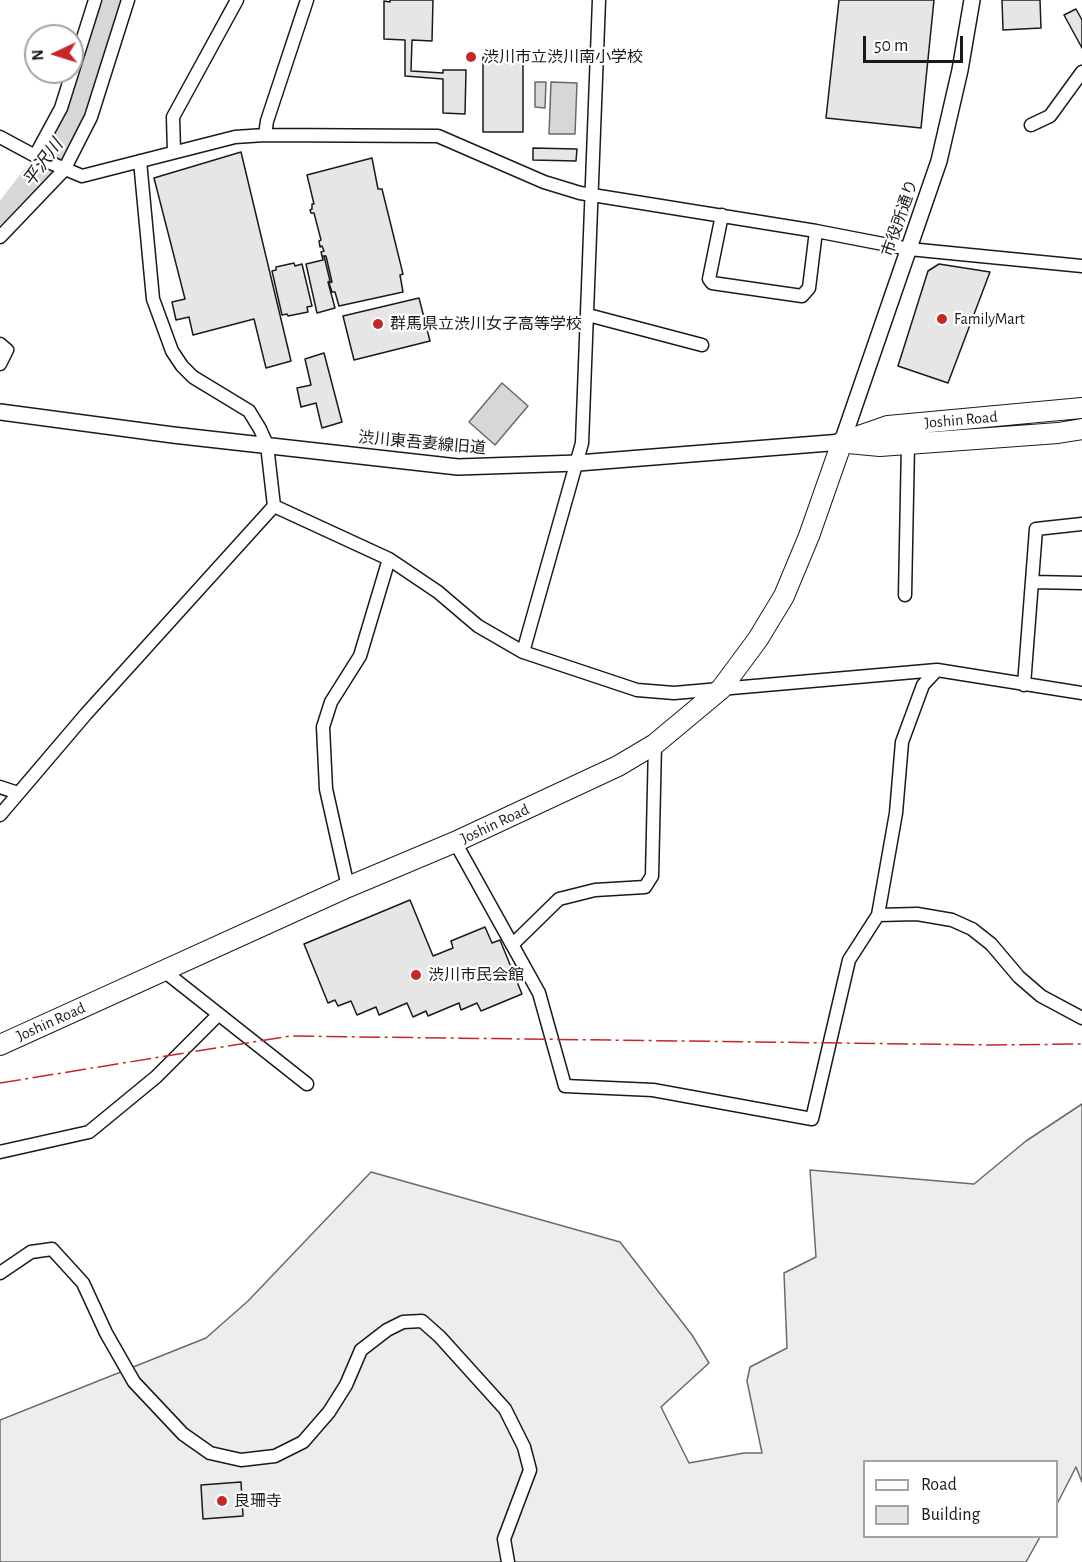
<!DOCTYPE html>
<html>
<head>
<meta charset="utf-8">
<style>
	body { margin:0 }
	#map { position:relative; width:1082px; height:1562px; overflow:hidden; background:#fff; font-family:"Alegreya Sans",sans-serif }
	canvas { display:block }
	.legend { position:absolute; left:863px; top:1460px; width:195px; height:78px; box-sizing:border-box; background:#fff; border:2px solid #a3a3a3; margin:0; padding:8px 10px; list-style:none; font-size:18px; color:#1a1a1a }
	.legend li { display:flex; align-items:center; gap:12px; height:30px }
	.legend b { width:30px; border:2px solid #a3a3a3 }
	.north { position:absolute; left:24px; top:24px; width:60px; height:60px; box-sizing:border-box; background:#fff; border:2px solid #a3a3a3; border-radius:50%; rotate:266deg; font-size:16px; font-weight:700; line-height:24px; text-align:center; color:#1a1a1a }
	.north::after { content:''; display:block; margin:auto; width:21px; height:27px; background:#c62828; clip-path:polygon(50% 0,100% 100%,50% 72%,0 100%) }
	.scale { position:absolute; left:863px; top:36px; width:100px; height:27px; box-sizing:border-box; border:3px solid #1a1a1a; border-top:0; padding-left:8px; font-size:18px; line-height:21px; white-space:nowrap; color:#1a1a1a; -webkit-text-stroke:4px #fff; paint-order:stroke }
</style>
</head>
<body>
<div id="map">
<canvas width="1082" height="1562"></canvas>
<ul class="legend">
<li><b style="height:8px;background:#fff"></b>Road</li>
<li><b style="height:16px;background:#e6e6e6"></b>Building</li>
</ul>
<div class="north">N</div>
<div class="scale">50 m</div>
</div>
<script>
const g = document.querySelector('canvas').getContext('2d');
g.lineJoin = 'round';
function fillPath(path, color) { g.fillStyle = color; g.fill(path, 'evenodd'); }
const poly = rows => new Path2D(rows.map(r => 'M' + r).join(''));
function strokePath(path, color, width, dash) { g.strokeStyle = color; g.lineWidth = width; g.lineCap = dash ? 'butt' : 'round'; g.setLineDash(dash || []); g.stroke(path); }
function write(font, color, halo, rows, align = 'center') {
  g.font = font + ' "Alegreya Sans","Noto Sans JP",sans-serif'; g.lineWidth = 4.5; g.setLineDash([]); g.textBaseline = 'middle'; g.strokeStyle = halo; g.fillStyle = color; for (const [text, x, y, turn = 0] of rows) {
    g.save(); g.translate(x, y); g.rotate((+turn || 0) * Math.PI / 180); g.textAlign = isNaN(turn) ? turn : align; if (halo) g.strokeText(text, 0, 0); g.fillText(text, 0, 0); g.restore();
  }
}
const built = poly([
	[1082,1104,1082,1482,1076,1467,1057,1504,1056,1462,864,1462,864,1536,1040,1537,1026,1562,0,1562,0,1420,206,1338,248,1301,371,1172,620,1242,692,1335,709,1363,661,1407,689,1463,744,1453,762,1453,747,1381,750,1367,787,1348,784,1273,816,1257,810,1170,974,1184,1026,1141,1082,1104]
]);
fillPath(built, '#ededed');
strokePath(built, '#6a6a6a', 1.5);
const water = poly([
	[535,82,546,82,545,108,535,107,535,82],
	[551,82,577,83,575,134,549,134,551,82],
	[502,383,528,406,495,445,469,422,502,383]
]);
fillPath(water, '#d7d7d7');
strokePath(water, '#6a6a6a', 1.5);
strokePath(poly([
	[0,220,60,143,116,0]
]), '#d7d7d7', 24);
const building = poly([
	[390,0,433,0,432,41,412,40,411,71,443,73,443,70,466,70,465,114,443,113,443,79,405,76,405,40,384,39,384,1,390,2,390,0],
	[839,0,934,0,921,128,826,118,839,0],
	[1002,0,1040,0,1041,28,1003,30,1002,0],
	[1076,9,1082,20,1082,48,1064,15,1076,9],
	[483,57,523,58,523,132,483,132,483,57],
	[533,148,577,149,576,161,533,160,533,148],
	[241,152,291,361,266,368,254,319,193,335,189,317,176,320,172,302,185,299,154,178,241,152],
	[372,158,378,189,382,189,403,274,400,275,403,292,339,306,335,292,332,292,329,283,332,282,326,256,322,256,321,252,324,251,322,246,320,247,319,241,321,240,314,213,311,213,310,210,312,209,312,204,314,204,307,175,372,158],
	[322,256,324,256,330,281,328,282,335,308,317,313,306,264,323,260,322,256],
	[294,263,295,266,302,264,312,306,307,307,308,312,288,316,287,314,282,315,272,271,276,270,276,267,294,263],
	[939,264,990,272,948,383,898,366,928,271,939,264],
	[419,298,430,341,354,360,343,316,419,298],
	[324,353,342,422,322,428,316,403,301,407,297,388,311,385,305,359,324,353],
	[410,900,433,956,453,948,451,941,485,927,492,943,500,940,522,994,481,1011,477,1003,461,1010,459,1003,428,1016,426,1011,413,1017,407,1003,379,1015,376,1007,357,1015,351,1001,338,1006,335,1000,328,1003,304,944,410,900],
	[241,1482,243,1516,203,1519,201,1485,241,1482]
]);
fillPath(building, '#e6e6e6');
strokePath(building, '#1a1a1a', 1.5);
const minor = poly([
	[1031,125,1050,116,1082,72],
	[265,135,267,121,307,0],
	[0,137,39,158,82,176,235,137,265,135,438,136,544,182,580,193,816,231,909,249,1082,266],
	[174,152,173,117,237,0],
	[35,156,61,108,95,0],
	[722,215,709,279,712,283,802,296,809,288,816,231],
	[0,237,64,170,91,117,128,0],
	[588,315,702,345],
	[0,344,7,350,0,364],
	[274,506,389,559,438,592,478,626,523,652,637,690,674,693,937,670,1082,693],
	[1032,582,1082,583],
	[905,595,908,444],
	[523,652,582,443,599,0],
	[1024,685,1036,529,1082,524],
	[0,787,18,793],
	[0,815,86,714,274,506,267,445,260,429,249,411,193,377,182,366,172,351,153,299,140,161],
	[455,842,539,993,565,1086,653,1090,812,1119,849,960,878,915,896,813,902,742,923,685,937,670],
	[348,887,326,789,323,727,331,702,360,656,389,559],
	[878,915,917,914,952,920,972,929,991,944,1019,977,1041,996,1082,1018],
	[512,945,559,899,595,890,645,887,652,876,655,744],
	[164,971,307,1084],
	[0,1152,89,1132,156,1077,218,1015],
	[0,1273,31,1252,52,1249,83,1283,106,1333,134,1382,183,1434,210,1453,241,1460,275,1456,303,1442,329,1412,346,1385,361,1350,387,1330,403,1322,422,1321,440,1337,505,1409,524,1447,530,1470,504,1539,508,1562]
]);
const tertiary = poly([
	[0,412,173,435,458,467,578,463,842,442,939,161,960,70,972,0]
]);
const trunk = poly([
	[842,442,888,426,1082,408],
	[848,443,880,446,1058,433,1082,429],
	[0,1045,348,887,455,842,618,766,655,744,721,689,758,639,784,596,809,536,842,442]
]);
strokePath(minor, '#1a1a1a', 15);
strokePath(tertiary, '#1a1a1a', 18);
strokePath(trunk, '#1a1a1a', 22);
strokePath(minor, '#fff', 12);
strokePath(tertiary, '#fff', 15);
strokePath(trunk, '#fff', 20);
strokePath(poly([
	[0,1083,290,1036,994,1045,1082,1044]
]), '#c62828', 1.5, [21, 4.5, 3, 4.5]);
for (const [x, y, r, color] of [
	[471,57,6,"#c62828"],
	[942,319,6,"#c62828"],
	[378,324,6,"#c62828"],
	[416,975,6,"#c62828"],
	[222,1501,6,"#c62828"]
]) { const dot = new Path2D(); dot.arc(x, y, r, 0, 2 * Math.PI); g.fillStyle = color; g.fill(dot); strokePath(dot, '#fff', 2); }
write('16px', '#1a1a1a', '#fff', [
	["渋川市立渋川南小学校",483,57],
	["FamilyMart",954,319],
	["群馬県立渋川女子高等学校",390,324],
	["渋川市民会館",428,975],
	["良珊寺",234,1501]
], 'left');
write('16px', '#1a1a1a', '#fff', [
	["市役所通り",900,218,-71],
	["Joshin Road",961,420,-5],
	["渋川東吾妻線旧道",422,443,5],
	["Joshin Road",495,824,-25],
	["Joshin Road",51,1022,-24]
]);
write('italic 18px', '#1a1a1a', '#fff', [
	["平沢川",43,163,-54]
]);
</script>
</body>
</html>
